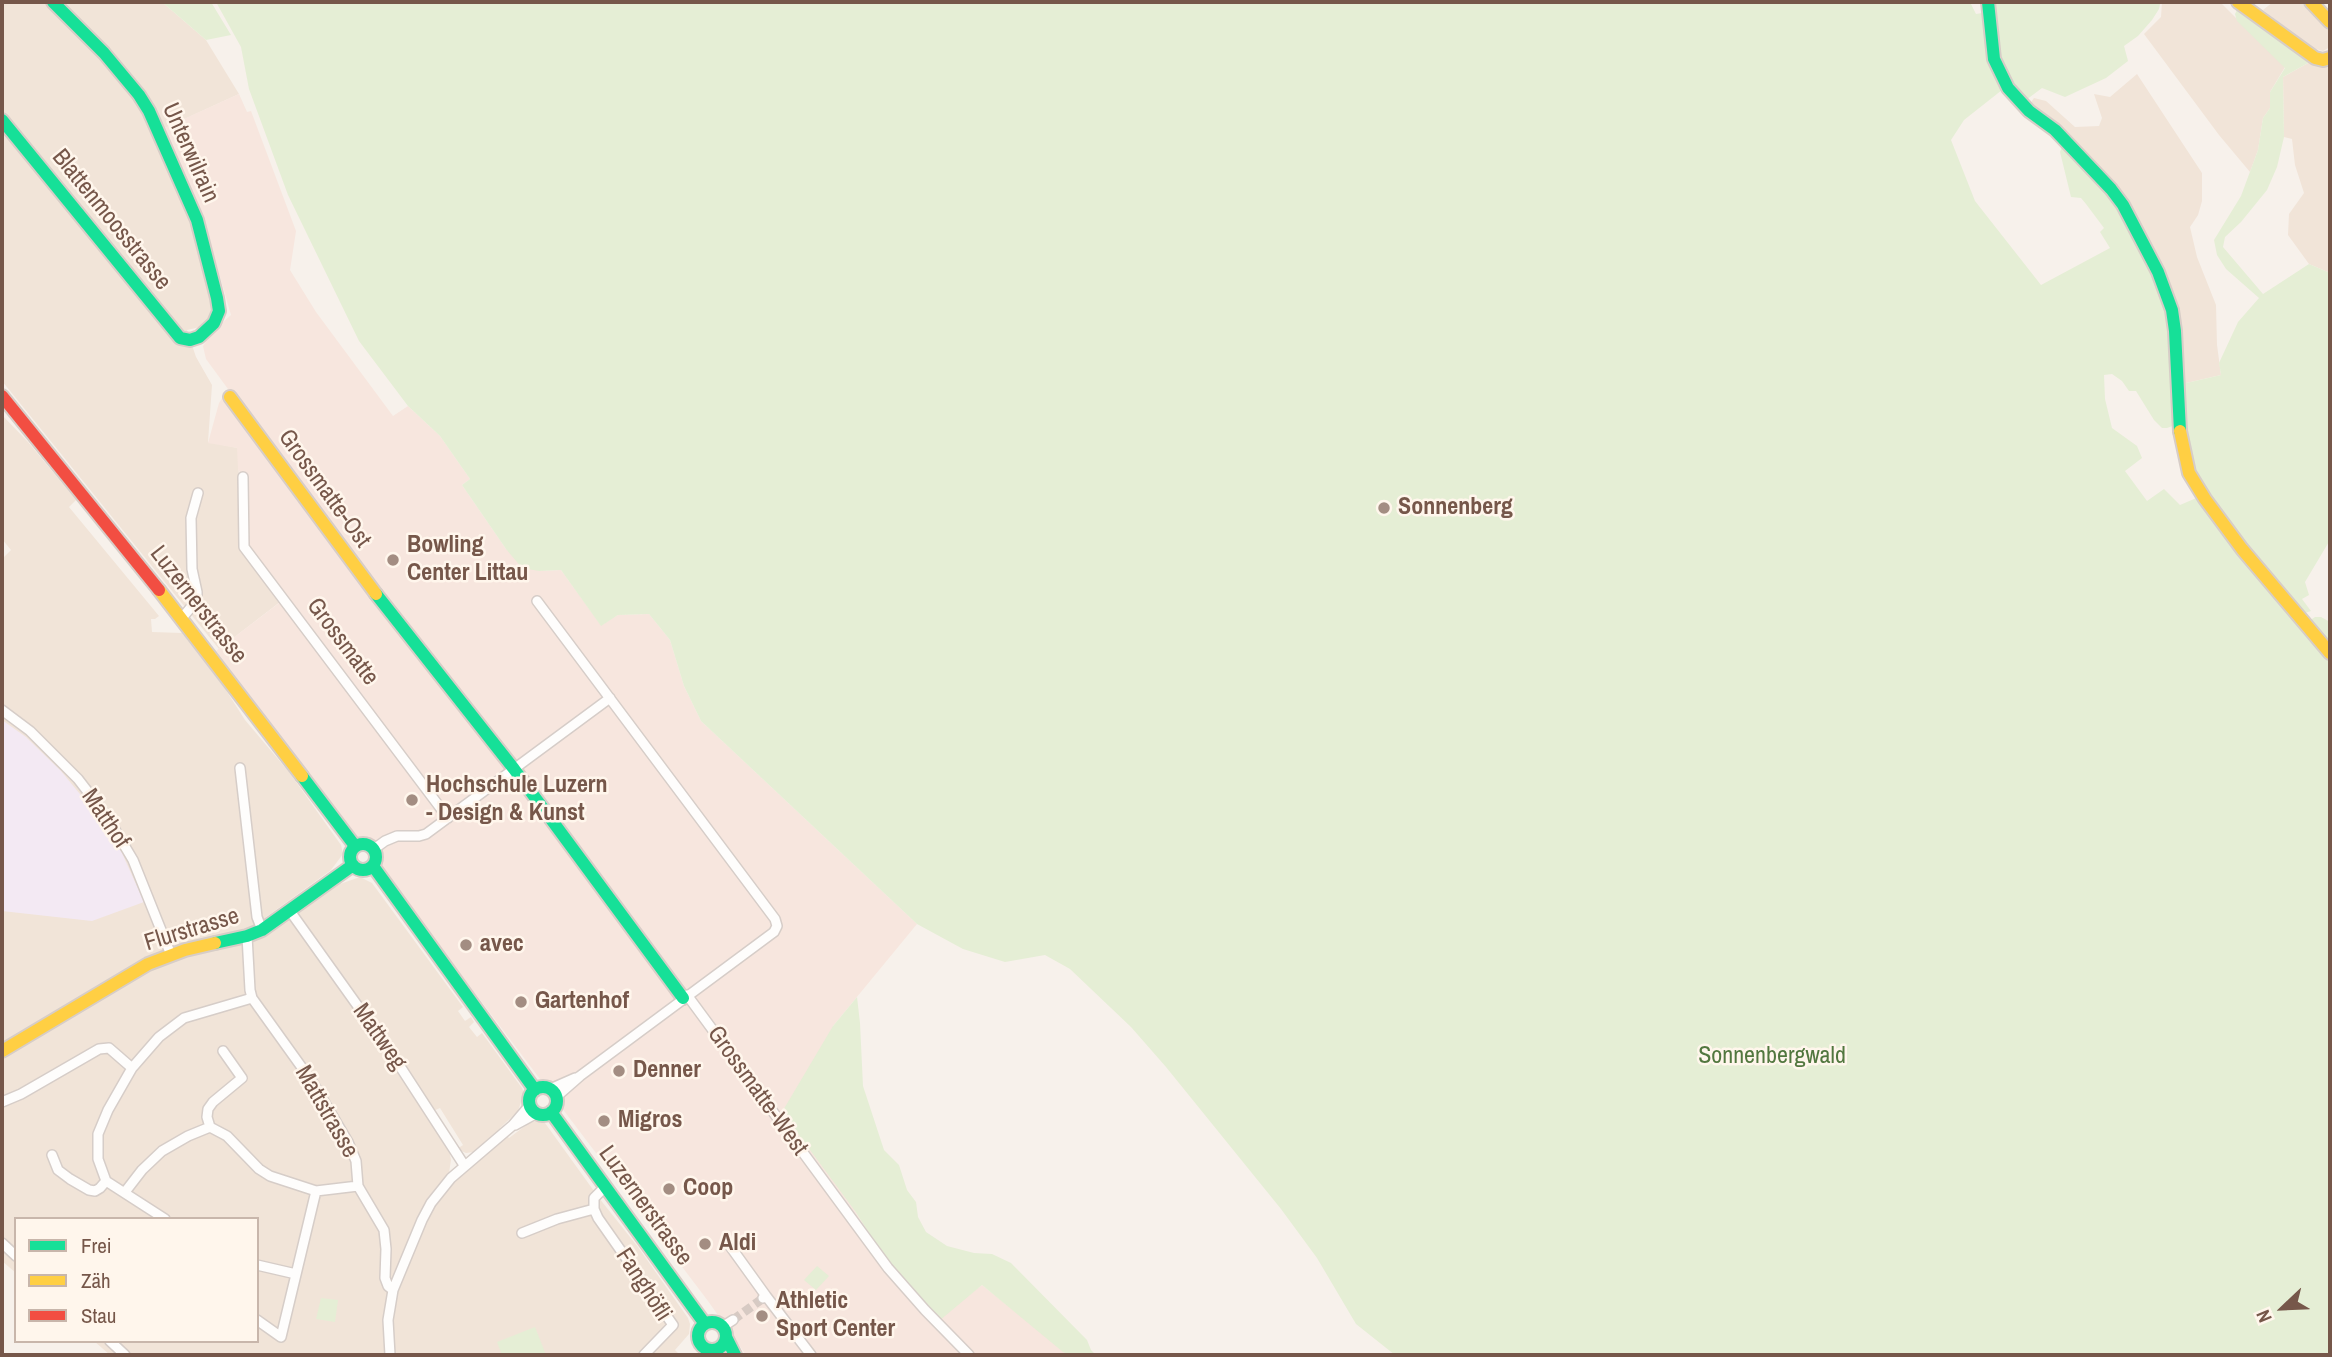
<!DOCTYPE html>
<html>
<head>
<meta charset="utf-8">
<style>
	body { margin:0 }
	#map { position:relative; width:2332px; height:1357px; overflow:hidden; background:#f7f1eb; font-family:"Archivo Narrow",sans-serif }
	canvas { display:block }
	.frame { position:absolute; inset:0; border:4px solid #76574a; pointer-events:none }
	.legend { position:absolute; left:14px; top:1217px; width:245px; height:126px; box-sizing:border-box; background:#fff6ec; border:2px solid #c8b6ab; margin:0; padding:9px 12px; list-style:none; font-size:21px; color:#76574a }
	.legend li { display:flex; align-items:center; gap:14px; height:35px }
	.legend b { width:35px; border:2px solid #c8b6ab }
	.north { position:absolute; left:2248px; top:1273px; width:70px; height:70px; -webkit-text-stroke:5px #fff6ec; paint-order:stroke; rotate:247deg; font-size:19px; font-weight:700; line-height:28px; text-align:center; color:#76574a }
	.north::after { content:''; display:block; margin:auto; width:24px; height:32px; background:#76574a; clip-path:polygon(50% 0,100% 100%,50% 72%,0 100%) }
</style>
</head>
<body>
<div id="map">
<canvas width="2332" height="1357"></canvas>
<div class="frame"></div>
<ul class="legend">
<li><b style="height:9px;background:#16e098"></b>Frei</li>
<li><b style="height:9px;background:#ffcf43"></b>Zäh</li>
<li><b style="height:9px;background:#f24e42"></b>Stau</li>
</ul>
<div class="north">N</div>
</div>
<script>
const g = document.querySelector('canvas').getContext('2d');
g.lineJoin = 'round';
function fillPath(path, color) { g.fillStyle = color; g.fill(path, 'evenodd'); }
const poly = rows => new Path2D(rows.map(r => 'M' + r).join(''));
function strokePath(path, color, width, dash) { g.strokeStyle = color; g.lineWidth = width; g.lineCap = dash ? 'butt' : 'round'; g.setLineDash(dash || []); g.stroke(path); }
function write(font, color, halo, rows, align = 'center') {
  g.font = font + ' "Archivo Narrow",sans-serif'; g.lineWidth = 5; g.setLineDash([]); g.textBaseline = 'middle'; g.strokeStyle = halo; g.fillStyle = color; for (const [text, x, y, turn = 0] of rows) {
    g.save(); g.translate(x, y); g.rotate((+turn || 0) * Math.PI / 180); g.textAlign = isNaN(turn) ? turn : align; if (halo) g.strokeText(text, 0, 0); g.fillText(text, 0, 0); g.restore();
  }
}
fillPath(poly([
	[2,2,162,2,206,40,239,94,154,133,191,215,209,285,211,314,208,320,200,327,187,330,196,357,212,385,208,442,238,448,241,549,280,602,219,649,2,381],
	[2162,2,2220,2,2285,67,2270,92,2270,108,2263,118,2258,150,2250,172,2219,135,2144,34,2161,17],
	[2273,2,2301,2,2329,31,2330,47,2323,51,2312,48,2263,10],
	[2310,62,2322,65,2330,64,2330,273,2309,264,2288,235,2289,214,2304,193,2295,165,2292,139,2284,137,2283,77],
	[2137,74,2202,173,2202,201,2198,215,2190,227,2197,257,2216,305,2217,345,2221,375,2182,384,2152,252,2030,104,2034,98,2046,101,2075,127,2099,126,2102,118,2094,94,2110,97],
	[2,415,28,442,76,500,69,507,159,616,155,619,151,619,152,632,182,633,224,687,245,720,289,772,341,845,343,854,331,870,266,917,264,938,290,920,294,922,393,1061,449,1149,451,1160,449,1173,426,1204,413,1230,420,1233,438,1201,455,1180,474,1163,507,1136,509,1138,529,1123,538,1121,545,1123,599,1198,638,1247,688,1318,690,1324,689,1334,675,1350,680,1355,110,1355,94,1341,257,1341,257,1219,16,1219,16,1273,2,1261,2,559,11,550,2,539],
	[360,877,372,883,463,1007,458,1011,465,1021,471,1017,474,1022,469,1027,477,1037,482,1033,522,1088,524,1093,518,1111,500,1128,501,1130,473,1152,466,1153,457,1149,463,1145,440,1108,433,1111,299,916,299,913,340,884]
]), '#f1e4d8');
fillPath(poly([
	[239,94,247,112,251,111,296,231,290,270,316,312,393,416,408,406,440,436,470,479,462,485,506,549,539,571,561,570,601,625,618,615,649,614,670,640,684,686,701,721,917,924,833,1026,855,1211,874,1241,913,1293,963,1299,982,1285,1070,1355,746,1355,708,1301,216,651,287,597,251,549,246,532,245,482,238,469,237,448,208,443,219,403,228,389,206,359,203,346,212,332,231,315,202,215,164,128]
]), '#f7e6de');
fillPath(poly([
	[2,720,26,737,61,771,98,816,122,853,144,902,92,921,2,911]
]), '#f3e9f3');
fillPath(poly([
	[162,2,211,2,231,35,206,40],
	[216,2,1970,2,1976,14,1982,13,1990,60,2002,90,1964,120,1951,140,1975,201,2041,285,2110,248,2100,232,2104,228,2086,204,2081,198,2071,197,2060,152,2062,147,2064,146,2111,194,2139,240,2168,311,2178,424,2167,428,2162,428,2154,420,2136,391,2129,391,2122,381,2112,374,2104,375,2105,399,2112,428,2137,446,2142,458,2125,471,2147,501,2164,489,2180,505,2201,496,2330,656,2330,1355,1395,1355,1356,1324,1317,1258,1281,1209,1166,1067,1131,1027,1070,969,1045,955,1005,962,963,949,917,924,701,721,684,686,670,640,649,614,618,615,601,626,561,570,539,571,522,568,506,549,462,485,470,479,440,436,408,406,359,341,288,195,249,89,241,47],
	[1994,2,2159,2,2160,4,2159,9,2152,20,2138,36,2124,46,2128,61,2106,78,2065,97,2042,88,2026,100,2016,89,2001,62],
	[2238,8,2306,59,2308,63,2283,77,2284,137,2277,167,2267,190,2241,222,2225,237,2223,247,2263,294,2309,264,2330,273,2330,540,2305,582,2309,595,2302,599,2311,611,2305,613,2300,612,2265,574,2189,466,2182,384,2221,375,2219,363,2238,322,2259,298,2226,269,2217,255,2214,240,2241,196,2258,150,2263,118,2270,108,2270,92,2285,68,2237,21,2235,14],
	[2315,617,2321,617,2330,622,2330,651,2309,621],
	[857,997,860,1023,863,1086,884,1150,899,1165,907,1190,916,1202,918,1217,926,1232,947,1246,974,1253,992,1254,1011,1263,1087,1340,1091,1350,1096,1355,1070,1355,1063,1352,982,1285,939,1321,913,1293,874,1241,855,1211,782,1112,833,1026],
	[817,1266,829,1276,816,1290,804,1280],
	[321,1298,338,1300,335,1322,316,1319],
	[535,1327,546,1355,502,1355,497,1342]
]), '#e5eed5');
strokePath(poly([
	[733,1320,762,1299]
]), '#d7cac3', 9, [9, 4.5]);
const street = poly([
	[243,477,244,547,448,818],
	[537,601,775,919,777,926,774,932,580,1076,556,1097],
	[182,618,197,600,197,592,192,569,191,518,198,493],
	[2,710,30,731,78,779,108,818,133,860,171,955],
	[240,768,257,917,262,930],
	[374,849,385,841,397,836,419,836,426,834,610,698],
	[290,911,392,1054,464,1165],
	[247,936,250,990,252,998,313,1083,348,1142,356,1161,358,1186,384,1230,386,1249,385,1278,388,1286,393,1290],
	[687,995,888,1268,925,1310,969,1355],
	[550,1089,575,1078],
	[2,1102,21,1094,99,1049,109,1048,132,1068],
	[515,1125,537,1113],
	[210,1127,207,1117,208,1109,213,1102,242,1078,223,1051],
	[52,1155,58,1170,70,1179,89,1190,95,1191,100,1188,106,1181,98,1159,98,1134,108,1110,132,1068,159,1037,184,1018,252,998],
	[106,1181,165,1219],
	[606,1186,594,1198,594,1209,598,1218,673,1325,644,1355],
	[125,1192,142,1170,162,1151,188,1136,210,1127,227,1136,259,1169,270,1176,316,1191,358,1186],
	[522,1233,557,1219,594,1209],
	[2,1243,16,1256],
	[730,1246,766,1296,763,1298],
	[257,1265,296,1274],
	[766,1296,811,1355],
	[257,1320,281,1337,316,1191],
	[722,1327,733,1320],
	[110,1341,125,1355],
	[390,1355,388,1320,393,1290,422,1220,431,1203,451,1178,513,1125,530,1105]
]);
const fast = poly([
	[1988,2,1994,59,2008,88,2029,111,2055,130,2111,189,2123,205,2158,272,2172,310,2175,331,2180,431],
	[2,120,180,338,190,340,199,337,214,323,219,311,217,298,197,220,149,111,139,95,104,53,53,2],
	[376,594,514,769,683,998],
	[302,776,355,846],
	'350 857a13 13 0 1 1 26 0a13 13 0 1 1-26 0Z',
	[373,866,535,1090],
	[215,943,247,936,262,930,353,865],
	'529 1101a14 14 0 1 1 28 0a14 14 0 1 1-28 0Z',
	[551,1112,705,1324],
	'698 1336a14 14 0 1 1 28 0a14 14 0 1 1-28 0Z',
	[726,1337,735,1355]
]);
const slow = poly([
	[2238,2,2315,58,2323,60,2330,58],
	[2311,2,2330,22],
	[230,397,376,594],
	[2180,431,2189,473,2205,499,2242,549,2330,653],
	[159,590,302,776],
	[2,1051,148,964,185,950,215,943]
]);
const jam = poly([
	[2,396,159,590]
]);
strokePath(street, '#d6cdc8', 12);
strokePath(fast, '#d7cdc7', 16);
strokePath(slow, '#d7cdc7', 16);
strokePath(jam, '#d7cdc7', 16);
strokePath(street, '#fefdfc', 9);
strokePath(fast, '#16e098', 12);
strokePath(slow, '#ffcf43', 12);
strokePath(jam, '#f24e42', 12);
for (const [x, y, r, color] of [
	[1384,508,7,"#a38d82"],
	[393,560,7,"#a38d82"],
	[412,800,7,"#a38d82"],
	[466,945,7,"#a38d82"],
	[521,1002,7,"#a38d82"],
	[619,1071,7,"#a38d82"],
	[604,1121,7,"#a38d82"],
	[669,1189,7,"#a38d82"],
	[705,1244,7,"#a38d82"],
	[762,1316,7,"#a38d82"]
]) { const dot = new Path2D(); dot.arc(x, y, r, 0, 2 * Math.PI); g.fillStyle = color; g.fill(dot); strokePath(dot, '#fff6ec', 2.5); }
write('24px', '#76574a', '#fff6ec', [
	["Unterwilrain",190,153,66],
	["Blattenmoosstrasse",111,220,51],
	["Grossmatte-Ost",324,489,54],
	["Luzernerstrasse",198,605,52],
	["Grossmatte",342,642,53],
	["Matthof",105,819,56],
	["Flurstrasse",192,930,-17],
	["Mattweg",379,1037,55],
	["Grossmatte-West",757,1091,54],
	["Mattstrasse",326,1112,60],
	["Luzernerstrasse",645,1206,54],
	["Fanghöfli",643,1285,57]
]);
write('bold 24px', '#76574a', '#fff6ec', [
	["Sonnenberg",1398,508],
	["Bowling",407,546],
	["Center Littau",407,574],
	["Hochschule Luzern",426,786],
	["- Design & Kunst",426,814],
	["avec",480,945],
	["Gartenhof",535,1002],
	["Denner",633,1071],
	["Migros",618,1121],
	["Coop",683,1189],
	["Aldi",719,1244],
	["Athletic",776,1302],
	["Sport Center",776,1330]
], 'left');
write('24px', '#52773f', '#fff6ec', [
	["Sonnenbergwald",1772,1057]
]);
</script>
</body>
</html>
